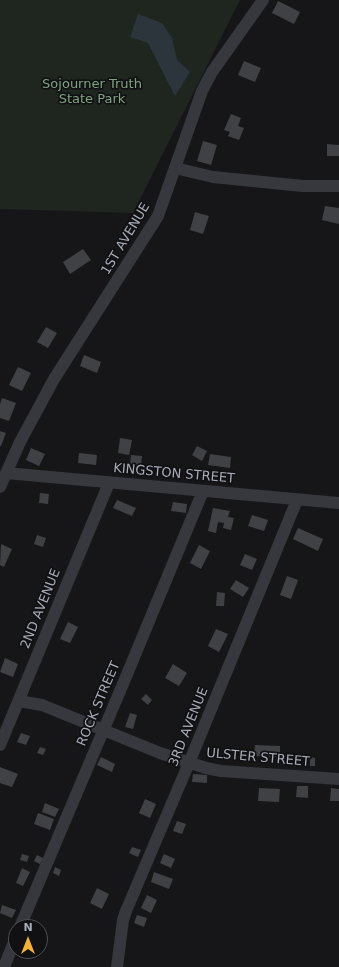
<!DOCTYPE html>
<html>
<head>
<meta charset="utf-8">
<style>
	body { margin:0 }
	#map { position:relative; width:339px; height:967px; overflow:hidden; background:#161618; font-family:"DejaVu Sans",sans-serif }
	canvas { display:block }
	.north { position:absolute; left:8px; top:919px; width:40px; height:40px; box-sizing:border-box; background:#111113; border:1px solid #4d4f55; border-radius:50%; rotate:0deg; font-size:11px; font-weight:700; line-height:16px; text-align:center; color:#a8adb8 }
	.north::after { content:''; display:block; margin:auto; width:14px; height:18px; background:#f2b134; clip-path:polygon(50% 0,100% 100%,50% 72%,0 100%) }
</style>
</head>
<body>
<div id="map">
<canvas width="339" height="967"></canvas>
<div class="north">N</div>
</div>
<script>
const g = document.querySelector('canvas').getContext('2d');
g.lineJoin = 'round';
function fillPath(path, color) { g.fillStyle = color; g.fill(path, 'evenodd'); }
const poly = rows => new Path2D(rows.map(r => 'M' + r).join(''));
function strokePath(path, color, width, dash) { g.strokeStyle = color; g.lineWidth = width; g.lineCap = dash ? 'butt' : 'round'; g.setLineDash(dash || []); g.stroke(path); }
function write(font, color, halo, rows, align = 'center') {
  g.font = font + ' "DejaVu Sans",sans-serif'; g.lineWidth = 3.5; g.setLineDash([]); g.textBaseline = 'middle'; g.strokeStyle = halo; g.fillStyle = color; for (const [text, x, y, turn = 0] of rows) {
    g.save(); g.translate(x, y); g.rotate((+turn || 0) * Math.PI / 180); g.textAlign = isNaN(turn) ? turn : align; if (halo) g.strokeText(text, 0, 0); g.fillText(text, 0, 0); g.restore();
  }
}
fillPath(poly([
	[0,0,240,0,133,213,0,209]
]), '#1e261f');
fillPath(poly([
	[138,14,162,23,172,38,177,60,190,72,175,96,148,43,130,37]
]), '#2c353c');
fillPath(poly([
	[278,1,300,12,294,24,272,13],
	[244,61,261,68,255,82,238,75],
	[231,114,241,118,238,126,244,128,239,140,228,136,230,132,224,130],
	[203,141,217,145,211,165,197,161],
	[327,144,339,145,339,156,327,156],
	[325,206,339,208,339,224,322,220],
	[195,212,209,216,203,234,190,230],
	[83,249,91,260,70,274,63,262],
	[46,327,57,333,48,348,37,342],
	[84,355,101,362,97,373,80,366],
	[18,367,31,373,22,391,9,385],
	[2,398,16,403,9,421,0,418,0,404],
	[0,431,6,433,1,446,0,446],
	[120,438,132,440,129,455,118,453],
	[197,446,207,451,202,461,192,455],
	[31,448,45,454,39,466,26,460],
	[79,453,97,455,96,465,78,463],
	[210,454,231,457,230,468,208,465],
	[131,455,142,456,140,474,129,473],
	[40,493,49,494,48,504,39,503],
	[117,500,136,508,132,516,113,508],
	[173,502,187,504,186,513,171,511],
	[213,508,230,511,228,517,234,518,231,530,223,528,224,523,218,522,216,533,208,531],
	[252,515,268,520,264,531,248,526],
	[298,528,323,539,318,551,293,539],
	[37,535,46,538,43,547,34,544],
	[1,544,12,549,4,567,0,565],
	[199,545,210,551,201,569,190,563],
	[245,554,257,559,252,570,240,565],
	[50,568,59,570,57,580,47,577],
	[287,576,298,580,291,599,280,595],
	[236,580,249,588,243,597,230,589],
	[217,592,225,593,224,606,216,606],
	[68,622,78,627,70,643,60,639],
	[216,629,228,634,219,652,208,646],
	[5,658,18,664,13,677,0,672],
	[173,664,187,673,179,686,165,678],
	[146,694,152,700,148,705,141,699],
	[130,713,137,715,133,729,125,727],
	[21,733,30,736,26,745,17,742],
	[255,745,280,746,280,757,254,756],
	[40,747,46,749,43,755,37,753],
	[101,757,115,764,112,772,97,765],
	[310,757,315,758,315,766,310,766],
	[0,767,18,774,12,787,0,783],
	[193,774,207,775,207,783,192,782],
	[297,786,308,786,308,798,296,797],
	[259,788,280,789,279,802,258,801],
	[331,788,339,789,339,801,330,801],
	[145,799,156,804,150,818,139,813],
	[45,803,59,809,55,817,42,812],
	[38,813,54,819,50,830,34,824],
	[177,821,186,824,182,834,173,831],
	[132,847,141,850,138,857,129,853],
	[22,854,29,856,27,862,20,860],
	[164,854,175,859,171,868,160,863],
	[37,855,43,858,40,864,34,861],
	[55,867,61,870,59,876,53,873],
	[22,868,30,872,23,886,16,883],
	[154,872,173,879,169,889,151,882],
	[97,888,109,894,102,909,90,903],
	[147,895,157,900,151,913,141,908],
	[2,905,16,910,12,918,0,913],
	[137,915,147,918,144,927,134,923]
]), '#404145');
strokePath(poly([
	[175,168,213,177,303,186,339,186],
	[6,473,339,503],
	[0,487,20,442,54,379,158,216,202,91,212,72,263,0],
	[19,701,42,705,160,753,206,768,221,771,339,779],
	[0,745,109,483],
	[20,927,123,684,203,491],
	[4,967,16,937],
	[117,967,123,920,126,911,189,763,297,500]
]), '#37383d', 12);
write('13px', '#7fa381', '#111113', [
	["Sojourner Truth",92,85],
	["State Park",92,100]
]);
write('13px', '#a8adb8', '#111113', [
	["1ST AVENUE",126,239,-59],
	["KINGSTON STREET",174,474,5],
	["2ND AVENUE",41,609,-68],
	["ROCK STREET",99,704,-67],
	["3RD AVENUE",189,727,-68],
	["ULSTER STREET",258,758,5]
]);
</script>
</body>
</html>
